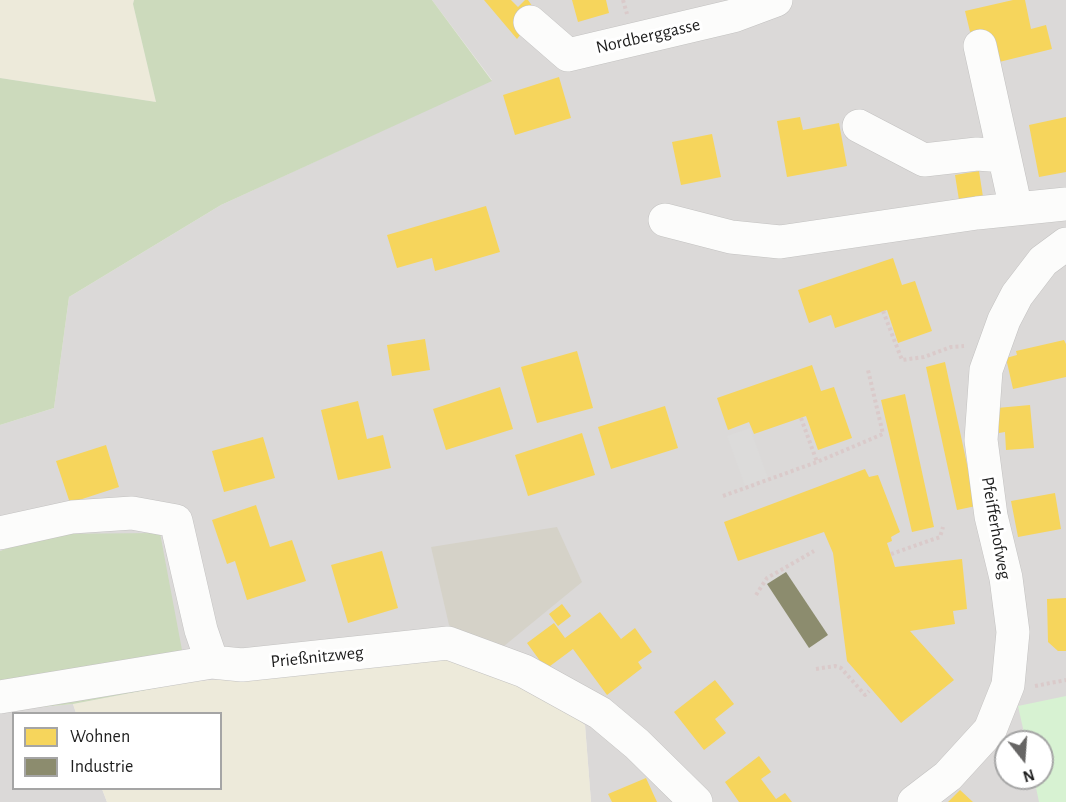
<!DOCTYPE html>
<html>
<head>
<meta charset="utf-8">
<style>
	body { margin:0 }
	#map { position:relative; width:1066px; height:802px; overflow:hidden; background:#ece9e7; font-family:"Alegreya Sans",sans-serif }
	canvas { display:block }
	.legend { position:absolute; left:12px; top:712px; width:210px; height:78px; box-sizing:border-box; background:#fff; border:2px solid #a5a5a5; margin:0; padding:8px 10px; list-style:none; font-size:18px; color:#1e1e1e }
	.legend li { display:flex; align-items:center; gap:12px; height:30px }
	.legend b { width:30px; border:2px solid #a5a5a5 }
	.north { position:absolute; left:994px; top:730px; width:60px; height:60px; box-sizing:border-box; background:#fff; border:2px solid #a5a5a5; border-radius:50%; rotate:163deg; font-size:16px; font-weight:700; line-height:24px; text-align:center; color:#1e1e1e }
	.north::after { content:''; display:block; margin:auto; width:21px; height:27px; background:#666564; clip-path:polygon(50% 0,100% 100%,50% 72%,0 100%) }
</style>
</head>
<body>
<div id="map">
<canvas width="1066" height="802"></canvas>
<ul class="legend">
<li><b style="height:16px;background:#f6d55c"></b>Wohnen</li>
<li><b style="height:16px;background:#8c8c6e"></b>Industrie</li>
</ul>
<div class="north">N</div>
</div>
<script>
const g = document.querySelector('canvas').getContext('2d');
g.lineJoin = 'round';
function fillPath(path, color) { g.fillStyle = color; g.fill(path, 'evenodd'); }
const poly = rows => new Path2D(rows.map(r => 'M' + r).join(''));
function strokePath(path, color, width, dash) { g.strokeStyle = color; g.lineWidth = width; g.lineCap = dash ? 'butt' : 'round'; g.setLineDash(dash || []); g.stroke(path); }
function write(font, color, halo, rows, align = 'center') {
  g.font = font + ' "Alegreya Sans",sans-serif'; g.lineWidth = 6; g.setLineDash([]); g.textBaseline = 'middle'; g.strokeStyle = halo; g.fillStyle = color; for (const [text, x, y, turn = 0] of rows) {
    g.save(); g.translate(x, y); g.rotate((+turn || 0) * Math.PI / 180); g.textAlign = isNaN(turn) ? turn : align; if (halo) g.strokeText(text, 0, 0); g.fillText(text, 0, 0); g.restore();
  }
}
fillPath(poly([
	[432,0,1066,0,1066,802,591,802,585,725,312,672,188,682,45,534,0,551,0,425,54,408,69,297,221,205,492,80],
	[1006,742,1042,742,1042,778,1006,778],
	[73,704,76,713,14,714,14,788,102,789,107,802,0,802,0,711]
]), '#dbd9d8');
fillPath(poly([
	[557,527,582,582,504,646,461,638,449,625,431,547]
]), '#d5d2c8');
fillPath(poly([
	[0,0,134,0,133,4,156,102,0,78],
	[443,654,534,685,585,725,591,802,107,802,102,789,220,788,220,714,76,713,73,704,188,682,312,672]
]), '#edeada');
fillPath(poly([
	[134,0,432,0,492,81,221,205,69,297,54,408,0,425,0,78,156,102,133,4],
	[160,533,188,682,73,704,0,711,0,551,45,534]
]), '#ccdabc');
fillPath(poly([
	[1066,696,1066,802,1039,802,1034,778,1042,778,1042,742,1026,742,1018,706]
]), '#d7f2d2');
fillPath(poly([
	[750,428,768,478,745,486,727,436]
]), '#dcdbda');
fillPath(poly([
	[484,0,511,0,518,7,525,0,528,0,537,13,517,39],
	[572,0,606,0,609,13,578,22],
	[1013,0,1025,0,1031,29,1046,25,1052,49,991,64,972,40,965,11],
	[559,77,571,118,515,135,503,95],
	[800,117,803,130,839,123,847,166,787,177,777,121],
	[1066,117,1066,172,1039,177,1029,125],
	[712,134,721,177,681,185,672,142],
	[979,171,983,197,959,200,955,175],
	[486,206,500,252,435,271,432,258,397,268,387,235],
	[893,258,902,285,915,281,932,331,898,343,887,310,835,328,831,315,809,323,798,290],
	[425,339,430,370,392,376,387,345],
	[1064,340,1066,344,1066,377,1013,389,1006,358,1017,355,1016,351],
	[577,351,593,408,537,423,521,367],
	[945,362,976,506,957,510,926,367],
	[812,365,821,391,834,387,852,438,818,450,806,416,754,434,749,422,728,430,717,398],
	[500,387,513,429,446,450,433,409],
	[905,394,934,527,912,532,881,400],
	[358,401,367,439,383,435,391,468,338,480,321,410],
	[1030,405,1034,448,1006,450,1005,432,999,433,997,408],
	[665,406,678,448,611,469,598,427],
	[582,433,595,475,528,496,515,455],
	[263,437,275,478,224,492,212,451],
	[106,445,119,487,70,503,56,461],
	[865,469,869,477,878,475,900,532,891,537,892,541,887,543,895,567,962,559,967,609,953,611,955,624,910,631,954,680,901,723,847,661,833,553,824,532,738,561,724,522],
	[1055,493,1061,529,1018,537,1011,501],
	[256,505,270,547,292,540,306,581,247,600,235,561,227,564,212,520],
	[382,551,398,608,348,623,331,565],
	[1066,598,1066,651,1058,651,1048,642,1047,599],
	[562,604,571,616,558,626,549,614],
	[600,612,621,639,635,628,652,652,638,662,642,668,607,695,573,649,546,669,527,643,554,623,565,638],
	[715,680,734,704,715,719,726,733,704,750,674,712],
	[759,756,771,772,761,779,776,799,785,793,792,802,739,802,725,782],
	[646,778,657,802,612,802,608,794],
	[960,790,973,802,948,802]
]), '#f6d55c');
fillPath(poly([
	[786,572,828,635,809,648,767,584]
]), '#8c8c6e');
const minor = poly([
	[530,22,568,55,733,16,776,0],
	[980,46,1016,209],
	[859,126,924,160,977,154,1004,156],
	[665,220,731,237,780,242,977,213,1066,204],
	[0,533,72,517,132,513,176,521,201,630,212,662,242,665,448,643,524,671,600,713,637,744,696,802],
	[0,697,212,662],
	[914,802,948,776,990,730,1008,685,1013,632,1006,578,991,516,981,440,986,370,1004,320,1017,295,1043,261,1066,244]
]);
strokePath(minor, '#c3c2c1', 34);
strokePath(poly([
	[623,0,627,14],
	[883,311,902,360,924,357,951,347,964,346],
	[801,418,817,462],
	[723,496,817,462,883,434,868,370],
	[891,554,940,537,943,527],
	[756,595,767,578,814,551],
	[816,669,835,666,841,668,865,695,869,691],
	[1035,686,1066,680]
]), '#dacaca', 4, [3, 3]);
strokePath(minor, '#fcfcfb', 33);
write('18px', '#1e1e1e', '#fff', [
	["Nordberggasse",648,36,-13],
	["Pfeifferhofweg",996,528,80],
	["Prießnitzweg",317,657,-6]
]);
</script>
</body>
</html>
